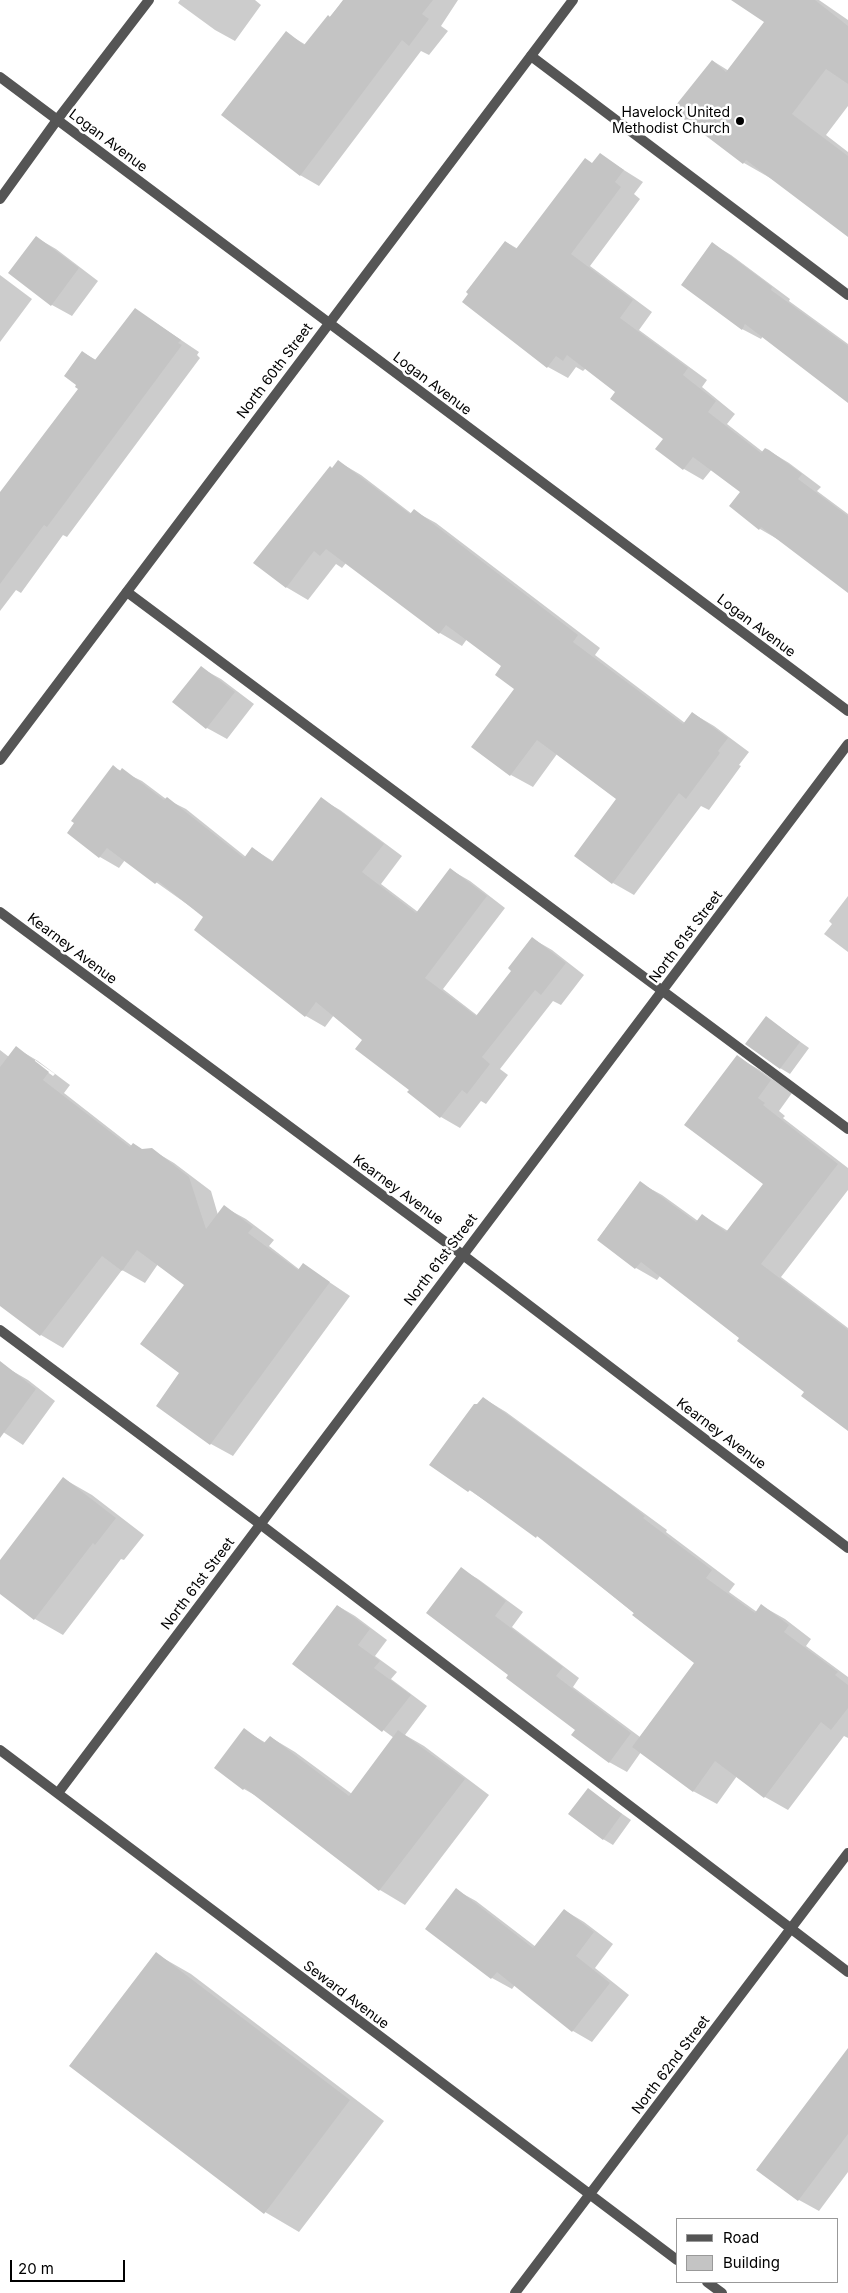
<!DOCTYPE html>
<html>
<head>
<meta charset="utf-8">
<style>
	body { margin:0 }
	#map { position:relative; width:848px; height:2293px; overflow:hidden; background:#fff; font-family:Inter,sans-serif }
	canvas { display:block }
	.legend { position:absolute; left:676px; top:2218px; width:162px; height:65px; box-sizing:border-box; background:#fff; border:1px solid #999; margin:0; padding:6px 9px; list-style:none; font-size:15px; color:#000 }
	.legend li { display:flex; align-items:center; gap:10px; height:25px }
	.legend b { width:25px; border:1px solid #999 }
	.scale { position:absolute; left:10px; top:2260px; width:115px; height:22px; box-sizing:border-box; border:2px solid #000; border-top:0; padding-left:6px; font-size:15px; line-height:18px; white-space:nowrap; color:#000; -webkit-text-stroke:4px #fff; paint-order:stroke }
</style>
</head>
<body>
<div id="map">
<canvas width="848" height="2293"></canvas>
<ul class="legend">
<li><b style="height:6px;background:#555"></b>Road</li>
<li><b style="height:14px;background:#c4c4c4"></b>Building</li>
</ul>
<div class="scale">20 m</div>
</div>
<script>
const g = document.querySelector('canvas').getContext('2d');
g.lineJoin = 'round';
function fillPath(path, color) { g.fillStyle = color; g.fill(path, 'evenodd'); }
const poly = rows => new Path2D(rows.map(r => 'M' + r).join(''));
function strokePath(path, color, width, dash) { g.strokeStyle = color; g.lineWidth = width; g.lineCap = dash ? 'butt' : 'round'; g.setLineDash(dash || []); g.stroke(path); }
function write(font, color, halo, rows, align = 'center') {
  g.font = font + ' Inter,sans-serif'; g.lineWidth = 5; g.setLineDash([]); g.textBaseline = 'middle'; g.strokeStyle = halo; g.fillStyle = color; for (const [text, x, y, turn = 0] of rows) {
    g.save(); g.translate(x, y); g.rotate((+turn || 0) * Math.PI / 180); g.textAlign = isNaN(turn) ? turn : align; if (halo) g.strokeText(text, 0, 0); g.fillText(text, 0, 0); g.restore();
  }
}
fillPath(poly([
	[180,0,255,0,261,5,235,41,215,30,178,3],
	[344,0,458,0,441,26,448,31,429,55,421,51,319,186,300,175,286,33,306,45],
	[763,0,819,0,848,20,848,106,826,135,848,152,848,236,779,183,744,163,674,110,713,61,729,71,766,22],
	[600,155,643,182,634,194,640,199,590,266,652,312,639,330,707,380,702,387,735,414,727,424,763,452,766,449,789,463,821,487,817,491,848,514,848,590,779,540,760,529,742,492,712,469,703,480,684,469,664,438,617,391,586,368,583,371,576,367,568,378,548,367,506,242,518,249],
	[37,238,56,249,98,281,72,316,52,305,10,273],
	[713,244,731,255,790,299,789,301,848,344,848,401,763,336,761,339,742,329],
	[0,275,32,299,0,342],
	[135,309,199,352,197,355,200,358,67,537,63,535,21,593,16,590,0,611,0,494,79,389,82,352,96,360],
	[339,462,361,475,412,514,414,511,436,523,600,648,595,655,685,723,692,713,714,726,749,752,739,765,741,766,709,810,701,806,634,895,613,883,617,799,557,754,533,787,511,775,516,689,503,666,467,639,462,646,440,633,346,563,342,568,336,564,308,600,286,587,333,469],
	[201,668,221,679,254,704,227,739,207,728,174,702],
	[113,767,142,781,166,799,186,809,246,857,252,848,274,862,321,799,340,810,402,856,381,884,418,912,451,870,470,881,505,908,443,989,478,1016,513,971,533,939,552,950,584,975,561,1005,553,1001,500,1069,508,1075,486,1104,481,1101,460,1128,441,1117,409,1092,411,1089,364,1040,334,1015,325,1027,306,1016,196,929,205,917,125,860,119,868,100,857,69,832],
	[848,896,848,952,824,934,832,924,829,921],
	[767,1018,809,1048,790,1074,780,1068],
	[16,1048,38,1061,70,1085,64,1093,132,1146,143,1150,152,1150,174,1163,211,1191,218,1215,224,1207,246,1219,274,1240,269,1246,300,1270,304,1265,350,1296,233,1456,211,1444,158,1405,181,1373,186,1285,158,1264,145,1283,122,1270,63,1348,41,1335,8,1310,0,1278,0,1050,9,1057],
	[35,1060,55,1074,53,1076,35,1063],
	[737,1057,758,1069,792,1093,779,1111,785,1116,783,1118,848,1168,848,1190,781,1277,848,1328,848,1428,741,1338,660,1276,657,1280,636,1268,598,1239,640,1183,662,1195,698,1221,702,1215,728,1231,765,1184],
	[9,1369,28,1380,55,1401,23,1445,0,1430,0,1380],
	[483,1398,506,1412,667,1530,666,1532,735,1584,729,1592,757,1612,762,1606,785,1619,811,1639,806,1646,848,1677,848,1738,844,1736,788,1810,765,1797,737,1776,717,1804,693,1791,641,1752,627,1772,609,1762,577,1730,510,1675,461,1569,478,1579,523,1612,512,1627,579,1678,573,1687,640,1737,695,1663,549,1544,431,1464],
	[64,1479,92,1495,144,1535,124,1560,121,1559,63,1635,35,1619,0,1593,0,1562],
	[338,1606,355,1616,387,1640,375,1656,397,1672,391,1679,427,1706,405,1735,424,1746,489,1795,405,1905,380,1890,260,1798,244,1789,244,1730,266,1743,270,1737,295,1752,352,1794,394,1738,294,1664],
	[588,1790,631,1820,613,1845,603,1839],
	[456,1890,476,1901,536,1947,564,1910,584,1922,613,1944,595,1968,629,1995,592,2042,573,2031,515,1985,512,1989,492,1978,427,1929],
	[156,1954,191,1974,384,2121,299,2232,265,2212],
	[848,2050,848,2172,819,2211,799,2200,758,2170]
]), '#0003');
fillPath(poly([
	[343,0,433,0,422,14,429,19,409,46,402,40,397,47,300,176,221,115,286,31,304,45,328,15,330,17],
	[731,0,815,0,848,26,848,84,826,69,792,114,848,156,848,237,746,160,743,164,672,110,712,60,726,72,764,22],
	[600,153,624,170,615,182,621,187,571,254,633,300,620,318,688,368,683,375,716,401,708,412,761,453,765,448,769,450,802,474,798,479,848,516,848,593,761,527,759,530,729,506,740,492,693,457,683,470,655,449,663,439,610,399,615,392,567,355,563,361,556,356,547,368,462,302,468,294,466,292,505,241,516,249,585,158,592,163],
	[36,236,79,268,51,306,8,273],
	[712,242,772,287,771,290,848,346,848,403,745,324,742,330,681,285],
	[135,308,181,340,178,343,182,345,47,527,44,525,0,584,0,492,78,389,75,387,76,385,64,376,82,351,95,360],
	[338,460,410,514,414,509,522,592,578,635,573,642,683,724,692,712,728,738,718,751,720,753,686,799,679,793,612,884,574,856,616,799,537,740,510,776,471,747,514,689,495,675,501,666,446,625,439,634,326,549,320,556,314,551,286,588,253,563,330,466,332,468],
	[201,666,235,692,206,729,172,702],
	[113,765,120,771,122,768,164,800,167,797,244,858,252,847,272,862,321,797,384,844,362,872,416,913,450,868,487,896,425,978,476,1016,511,971,508,968,532,937,566,963,541,995,535,990,482,1057,490,1064,467,1094,462,1090,440,1118,407,1092,409,1090,355,1049,362,1040,316,1002,305,1017,194,930,203,917,158,881,155,884,107,848,99,858,67,833,74,823,71,821],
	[766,1016,800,1042,780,1069,745,1044],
	[16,1046,49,1072,43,1080,130,1147,133,1143,142,1149,152,1148,189,1177,206,1229,224,1205,253,1227,248,1233,298,1270,303,1263,330,1282,210,1445,156,1406,179,1373,140,1344,184,1285,137,1250,122,1271,102,1256,40,1336,0,1306,0,1067],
	[737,1055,771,1080,758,1098,765,1103,763,1105,838,1164,761,1264,848,1330,848,1431,801,1396,804,1392,737,1341,739,1338,641,1262,635,1269,597,1240,640,1181,696,1222,702,1214,726,1232,763,1184,684,1125],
	[0,1361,36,1389,0,1438],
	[483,1397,617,1494,645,1516,643,1518,712,1570,706,1578,755,1613,761,1604,789,1625,784,1632,838,1672,835,1675,848,1685,848,1708,831,1730,821,1722,764,1798,715,1761,693,1792,632,1747,694,1663,632,1615,634,1613,537,1536,536,1538,470,1490,468,1492,429,1465,474,1404,477,1404],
	[63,1477,116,1518,95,1545,93,1543,34,1620,0,1594,0,1560],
	[461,1567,506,1601,495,1616,563,1667,556,1676,631,1733,609,1763,571,1735,575,1730,506,1678,508,1675,426,1613],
	[337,1605,370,1629,358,1645,380,1661,374,1668,411,1695,382,1732,292,1664],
	[244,1728,264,1743,270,1736,349,1796,398,1730,465,1779,379,1891,245,1788,243,1790,214,1768],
	[588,1788,622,1814,603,1840,568,1814],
	[456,1888,533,1948,564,1909,594,1932,576,1956,610,1983,572,2032,497,1972,491,1979,425,1929],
	[156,1952,350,2100,264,2214,69,2066],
	[848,2048,848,2134,798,2201,756,2170]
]), '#c4c4c4');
strokePath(poly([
	[531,56,848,295],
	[0,199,57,120,149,0],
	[127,592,848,1129],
	[0,1330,260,1524,848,1972]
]), '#555', 10);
strokePath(poly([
	[0,77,848,711],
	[0,760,573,0],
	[0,912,463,1255,848,1548],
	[0,1750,677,2260],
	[58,1793,848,744],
	[707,2282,722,2293],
	[515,2293,848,1853]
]), '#555', 10);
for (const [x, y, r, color] of [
	[740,121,5,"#000"]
]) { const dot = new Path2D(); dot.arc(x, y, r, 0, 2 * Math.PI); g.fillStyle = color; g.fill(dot); strokePath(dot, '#fff', 2); }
write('14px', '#000', '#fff', [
	["Havelock United",730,113],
	["Methodist Church",730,129]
], 'right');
write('14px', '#000', '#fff', [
	["Logan Avenue",108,141,37],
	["North 60th Street",275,371,-53],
	["Logan Avenue",432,384,37],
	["Logan Avenue",756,626,37],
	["North 61st Street",686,937,-53],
	["Kearney Avenue",72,949,37],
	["Kearney Avenue",398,1190,36],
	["North 61st Street",441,1260,-53],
	["Kearney Avenue",721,1434,37],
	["North 61st Street",198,1584,-53],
	["Seward Avenue",346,1995,37],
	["North 62nd Street",671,2065,-53]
]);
</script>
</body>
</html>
